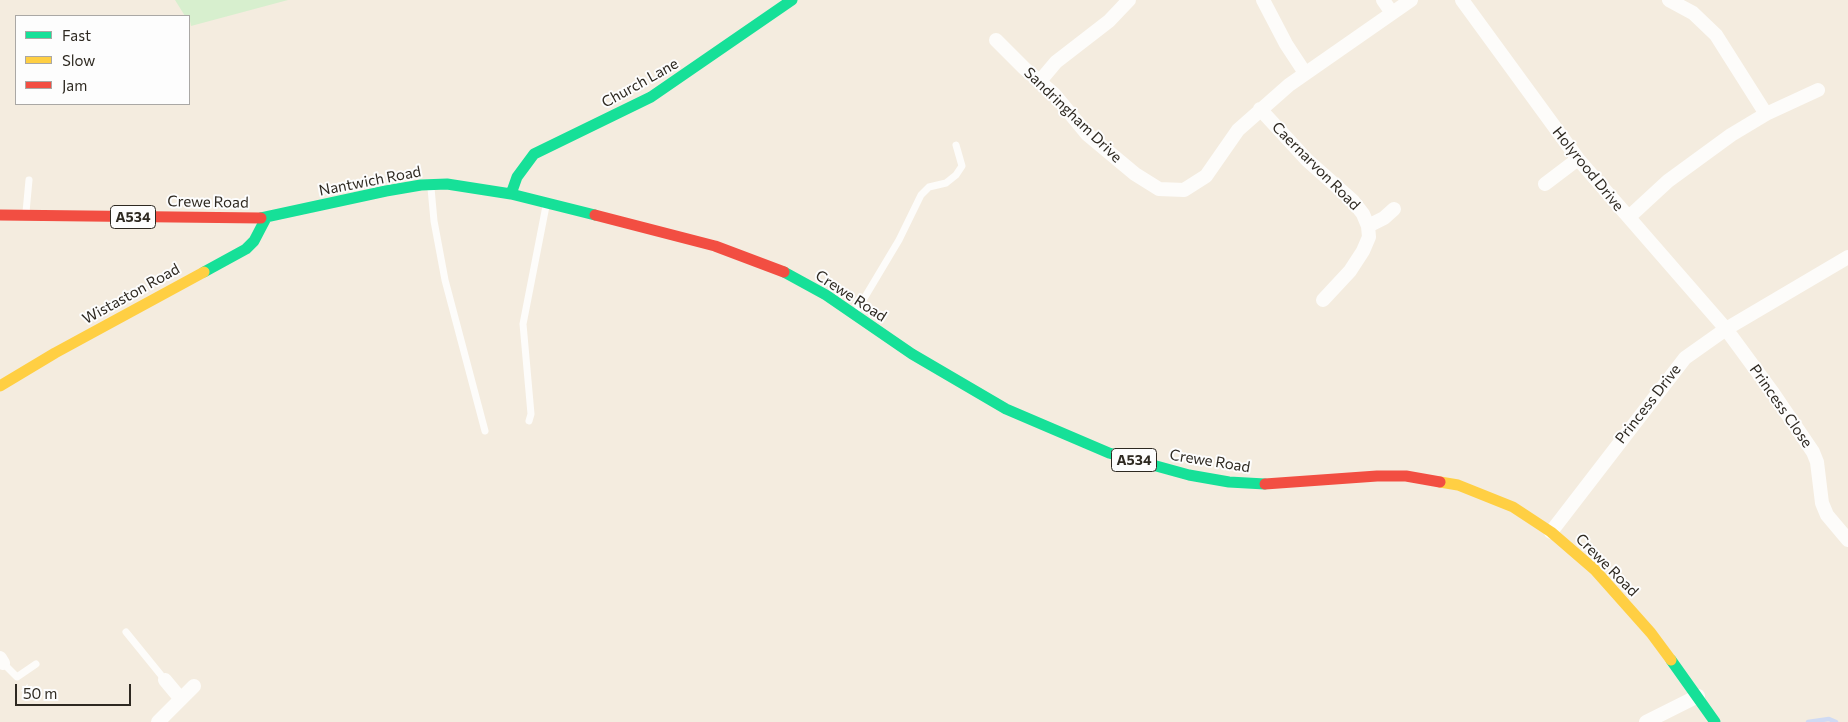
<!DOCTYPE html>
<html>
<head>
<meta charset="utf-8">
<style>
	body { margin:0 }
	#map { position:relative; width:1848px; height:722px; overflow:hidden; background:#f4ecdf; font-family:Commissioner,sans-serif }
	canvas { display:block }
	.legend { position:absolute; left:15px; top:15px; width:175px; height:90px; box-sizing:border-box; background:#fdfdfd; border:1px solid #aaa8a5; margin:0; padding:6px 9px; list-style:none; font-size:15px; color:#2e2921 }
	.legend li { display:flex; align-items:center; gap:10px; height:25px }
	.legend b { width:25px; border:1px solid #aaa8a5 }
	.scale { position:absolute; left:15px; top:684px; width:116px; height:22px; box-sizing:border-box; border:2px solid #2e2921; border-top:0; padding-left:6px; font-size:15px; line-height:18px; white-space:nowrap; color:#2e2921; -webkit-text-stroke:4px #fdfdfd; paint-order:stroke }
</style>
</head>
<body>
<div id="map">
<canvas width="1848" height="722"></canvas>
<ul class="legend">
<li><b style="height:6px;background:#16e098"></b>Fast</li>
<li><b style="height:6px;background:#ffcf43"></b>Slow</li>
<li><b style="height:6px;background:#f24e42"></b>Jam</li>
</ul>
<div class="scale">50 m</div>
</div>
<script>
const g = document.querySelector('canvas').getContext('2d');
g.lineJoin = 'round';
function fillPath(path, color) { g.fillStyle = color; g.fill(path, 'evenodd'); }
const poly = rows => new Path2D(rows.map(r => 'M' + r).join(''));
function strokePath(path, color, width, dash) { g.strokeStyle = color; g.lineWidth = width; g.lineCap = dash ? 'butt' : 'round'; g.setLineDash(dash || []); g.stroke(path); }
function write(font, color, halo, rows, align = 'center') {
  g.font = font + ' Commissioner,sans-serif'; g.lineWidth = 4; g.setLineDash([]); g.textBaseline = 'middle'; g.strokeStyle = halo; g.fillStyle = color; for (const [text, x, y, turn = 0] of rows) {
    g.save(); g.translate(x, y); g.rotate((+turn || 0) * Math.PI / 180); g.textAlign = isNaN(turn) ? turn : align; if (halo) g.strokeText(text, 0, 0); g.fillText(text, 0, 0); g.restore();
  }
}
fillPath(poly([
	[175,0,288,0,191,26,189,16,185,16]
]), '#d7efce');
strokePath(poly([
	[1808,722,1829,719,1836,722]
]), '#cfdaf3', 4.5);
strokePath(poly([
	[431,188,434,221,445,280,485,431],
	[26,212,29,180],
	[856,312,899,240,921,195,929,187,946,183,956,175,962,166,956,145],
	[529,421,531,414,523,324,546,206],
	[126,632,165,680],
	[3,663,17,677,36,664]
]), '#fdfcfa', 7);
strokePath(poly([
	[1263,0,1286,44,1305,73],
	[1383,0,1392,13],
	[1462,0,1578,159,1726,329,1773,393,1813,452,1817,462,1822,503,1827,515,1848,540],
	[1669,0,1693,13,1716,35,1766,114],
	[996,40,1024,68,1054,94,1087,134,1135,174,1159,189,1184,190,1206,176,1238,130,1289,85,1411,0],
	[1040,81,1056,62,1109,21,1129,0],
	[1260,109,1307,160,1353,201,1363,214,1368,226,1369,237,1363,251,1350,271,1323,300],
	[1545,184,1578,159],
	[1629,217,1668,181,1731,135,1766,114,1818,90],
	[1368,226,1384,218,1394,209],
	[1551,532,1685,358,1726,329,1848,257],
	[0,658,3,663],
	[165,680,180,698],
	[158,722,194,686],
	[1646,722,1698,696]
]), '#fdfcfa', 14);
strokePath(poly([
	[511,194,517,177,534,154,651,97,792,0],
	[261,218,386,191,421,185,447,184,511,194,595,215],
	[204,272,246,249,254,241,266,218],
	[784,272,826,295,912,354,1006,409,1109,453,1189,475,1229,482,1265,484],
	[1671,660,1715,722]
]), '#16e098', 11);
strokePath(poly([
	[0,386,55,353,204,272],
	[1440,482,1458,485,1513,507,1551,532,1595,570,1651,633,1671,660]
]), '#ffcf43', 11);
strokePath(poly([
	[0,215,261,218],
	[595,215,715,246,784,272],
	[1265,484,1377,476,1406,476,1440,482]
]), '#f24e42', 11);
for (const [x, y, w] of [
	[133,217,45],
	[1134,460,45]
]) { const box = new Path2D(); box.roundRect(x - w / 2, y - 11.5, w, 23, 4); g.fillStyle = '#fdfdfd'; g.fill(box); strokePath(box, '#2e2921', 1); }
write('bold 14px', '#2e2921', null, [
	["A534",133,217],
	["A534",1134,460]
]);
write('15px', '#2e2921', '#fdfdfd', [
	["Church Lane",640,83,-29],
	["Sandringham Drive",1073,115,44],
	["Caernarvon Road",1316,166,45],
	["Holyrood Drive",1588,169,51],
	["Nantwich Road",370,181,-11],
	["Crewe Road",208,202,1],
	["Wistaston Road",131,294,-29],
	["Crewe Road",851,296,33],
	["Princess Drive",1648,404,-52],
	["Princess Close",1781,406,55],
	["Crewe Road",1210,461,9],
	["Crewe Road",1607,565,45]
]);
</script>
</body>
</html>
